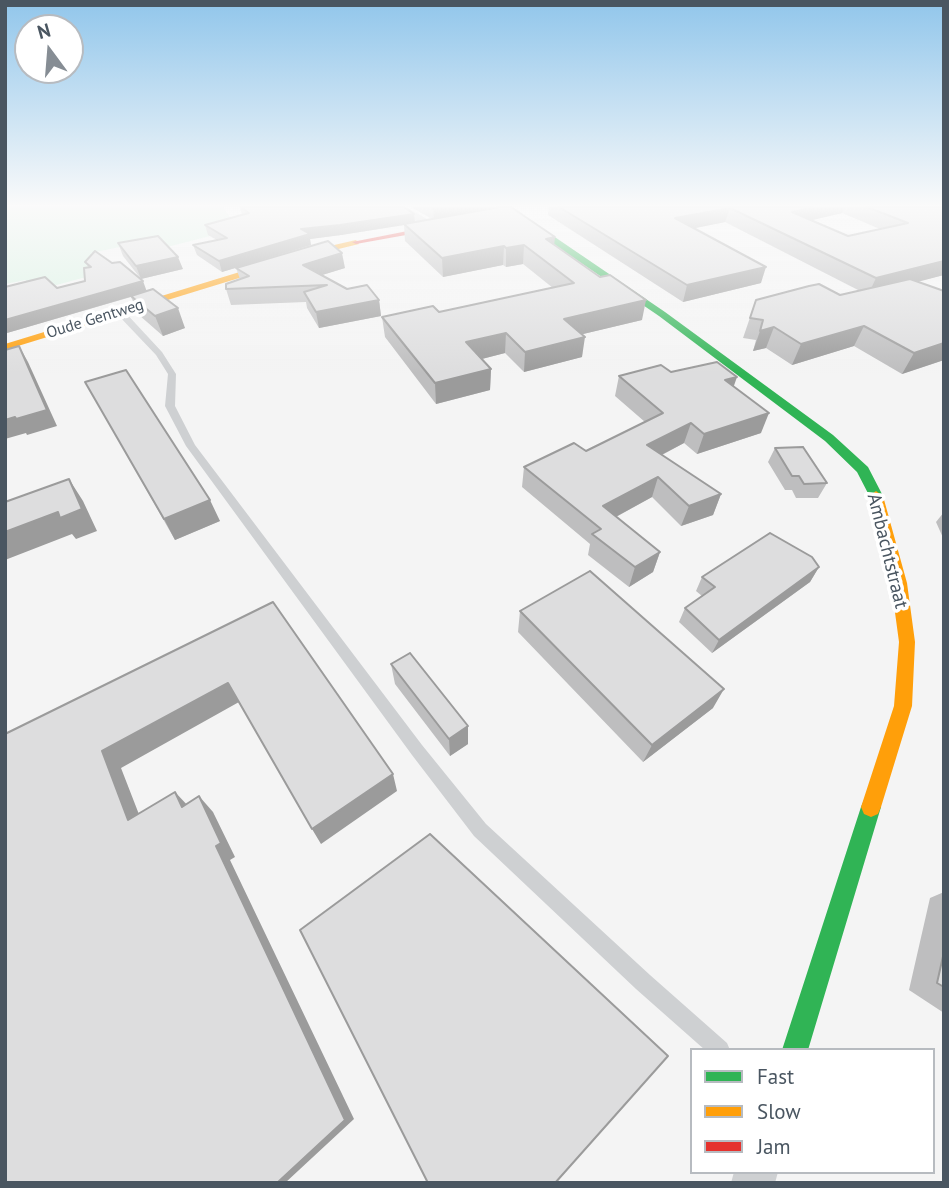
<!DOCTYPE html>
<html>
<head>
<meta charset="utf-8">
<style>
	body { margin:0 }
	#map { position:relative; width:949px; height:1188px; overflow:hidden; background:#f4f4f4; font-family:"PT Sans",sans-serif }
	canvas { display:block }
	.frame { position:absolute; inset:0; border:7px solid #4a5661; pointer-events:none }
	.legend { position:absolute; left:690px; top:1048px; width:245px; height:126px; box-sizing:border-box; background:#fff; border:2px solid #b7bbc0; margin:0; padding:9px 12px; list-style:none; font-size:21px; color:#4a5661 }
	.legend li { display:flex; align-items:center; gap:14px; height:35px }
	.legend b { width:35px; border:2px solid #b7bbc0 }
	.north { position:absolute; left:14px; top:14px; width:70px; height:70px; box-sizing:border-box; background:#fff; border:2px solid #b7bbc0; border-radius:50%; rotate:344deg; font-size:19px; font-weight:700; line-height:28px; text-align:center; color:#4a5661 }
	.north::after { content:''; display:block; margin:auto; width:24px; height:32px; background:#868d94; clip-path:polygon(50% 0,100% 100%,50% 72%,0 100%) }
</style>
</head>
<body>
<div id="map">
<canvas width="949" height="1188"></canvas>
<div class="frame"></div>
<ul class="legend">
<li><b style="height:9px;background:#30b455"></b>Fast</li>
<li><b style="height:9px;background:#ff9f0a"></b>Slow</li>
<li><b style="height:9px;background:#e5322d"></b>Jam</li>
</ul>
<div class="north">N</div>
</div>
<script>
const g = document.querySelector('canvas').getContext('2d');
g.lineJoin = 'round';
function fillPath(path, color) { g.fillStyle = color; g.fill(path, 'evenodd'); }
const poly = rows => new Path2D(rows.map(r => 'M' + r).join(''));
function strokePath(path, color, width, dash) { g.strokeStyle = color; g.lineWidth = width; g.lineCap = dash ? 'butt' : 'round'; g.setLineDash(dash || []); g.stroke(path); }
function write(font, color, halo, rows, align = 'center') {
  g.font = font + ' "PT Sans",sans-serif'; g.lineWidth = 7; g.setLineDash([]); g.textBaseline = 'middle'; g.strokeStyle = halo; g.fillStyle = color; for (const [text, x, y, turn = 0] of rows) {
    g.save(); g.translate(x, y); g.rotate((+turn || 0) * Math.PI / 180); g.textAlign = isNaN(turn) ? turn : align; if (halo) g.strokeText(text, 0, 0); g.fillText(text, 0, 0); g.restore();
  }
}
fillPath(poly([
	[5,207,223,207,238,229,163,248,154,240,91,253,101,273,27,293,26,280,5,284]
]), '#d9f2e3');
fillPath(poly([
	[117,310,123,310,162,352,176,374,175,406,195,445,422,745,486,824,650,975,727,1043,730,1050,705,1050,636,989,474,836,412,755,186,446,165,406,168,374,156,355,117,314,117,310]
]), '#ced0d2');
fillPath(poly([
	[392,207,406,207,441,227,431,230,392,207],
	[734,1172,778,1172,775,1183,731,1183,734,1172]
]), '#ced0d2');
fillPath(poly([
	[512,212,518,212,665,312,833,435,868,467,883,496,881,499,871,499,857,472,825,441,659,316,512,216,512,212],
	[871,797,878,800,881,807,808,1050,782,1050,861,807,864,800,871,797]
]), '#30b455');
fillPath(poly([
	[356,240,359,244,314,255,5,350,5,344,308,251,356,240],
	[876,491,883,496,907,583,915,642,912,706,881,807,878,814,871,817,864,814,861,807,894,706,899,642,891,583,869,496,876,491]
]), '#ff9f0a');
fillPath(poly([
	[453,222,456,226,356,244,352,242,453,222]
]), '#e5322d');
fillPath(poly([
	[240,207,404,207,414,214,415,222,432,219,411,207,511,207,642,320,583,334,582,357,524,372,505,353,482,359,491,369,490,390,436,404,385,337,382,317,439,312,553,288,523,264,506,267,503,265,443,277,405,241,404,225,341,235,310,239,311,245,222,272,197,255,193,245,217,240,208,235,205,225,242,215],
	[549,207,944,207,944,275,918,281,944,360,902,374,854,346,792,365,766,348,753,351,756,340,743,338,756,300,840,295,860,291,725,222,695,228,761,283,683,302,548,215],
	[842,213,880,229,848,236,812,220],
	[118,243,183,269,141,279,123,256],
	[85,262,147,291,185,328,163,336,139,315,131,297,7,333,57,288,85,281,88,267],
	[236,268,345,268,322,275,347,289,379,300,381,316,319,328,307,308,306,302,231,305,226,289,240,279],
	[671,372,733,387,761,433,697,454,684,443,662,455,721,494,713,515,681,526,652,497,616,517,660,552,653,572,629,587,588,555,590,544,522,487,524,467,586,451,645,422,615,396,619,376],
	[85,382,220,521,175,540],
	[775,448,827,483,818,498,796,498,792,490,785,490,768,462],
	[944,512,944,540,936,522],
	[819,567,810,582,712,653,679,622,685,608,702,596,696,591,702,577],
	[520,611,713,708,643,762,518,632],
	[391,664,468,744,450,756,395,684],
	[944,892,944,1013,909,990,930,898]
]), '#bebebf');
fillPath(poly([
	[433,207,510,207,434,220],
	[814,207,845,207,842,213,787,226,792,212],
	[730,208,725,222,671,233,675,218],
	[414,214,415,224,404,224,404,225,341,235,310,239,311,245,222,272,219,261,301,229],
	[555,237,553,255,546,239],
	[524,245,523,264,506,267,506,248],
	[504,246,503,265,443,277,442,258],
	[342,253,345,268,306,280,303,265],
	[178,257,183,269,141,279,136,266],
	[944,261,944,275,868,295,876,278],
	[766,267,761,283,683,302,687,285],
	[143,281,147,292,7,333,5,330,5,320],
	[379,300,381,316,319,328,316,312],
	[646,300,642,320,562,339,564,319],
	[178,308,185,328,163,336,155,316],
	[864,326,854,346,792,365,801,344],
	[774,327,766,348,753,351,760,331],
	[506,333,505,353,466,363,466,342],
	[585,337,582,357,524,372,525,352],
	[944,343,944,360,902,374,914,353],
	[19,346,28,362,57,426,27,435,26,433,5,439,5,420],
	[491,369,490,390,436,404,435,383],
	[737,377,730,397,725,380],
	[769,413,761,433,697,454,704,434],
	[691,423,684,443,642,465,647,445],
	[658,477,652,497,599,526,603,506],
	[69,479,83,501,97,531,76,539,72,534,5,560,5,532,58,512],
	[721,494,713,515,681,526,689,506],
	[210,500,220,521,175,540,164,519],
	[660,552,653,572,629,587,635,567],
	[819,567,810,582,712,653,719,640],
	[228,683,239,702,121,768,147,835,128,820,102,751],
	[724,689,713,708,643,762,652,745],
	[468,726,468,744,450,756,449,739],
	[393,774,397,791,321,844,312,829],
	[175,792,190,808,182,807],
	[199,796,213,812,235,857,230,860,354,1119,285,1183,277,1183]
]), '#9b9b9b');
const building = poly([
	[241,207,404,207,414,214,340,225,301,229,310,234,219,261,193,245,227,238,205,225,249,213,241,207],
	[500,207,511,207,555,237,546,239,600,277,610,275,646,300,564,319,585,337,525,352,506,333,466,342,491,369,435,383,382,317,433,306,439,312,574,283,524,245,506,248,504,246,442,258,404,224,500,207],
	[559,207,814,207,792,212,848,236,908,223,867,207,944,207,944,261,876,278,730,208,675,218,766,267,687,285,559,207],
	[158,236,178,257,136,266,118,243,158,236],
	[328,241,342,253,303,265,347,289,367,285,379,300,316,312,304,292,327,285,226,289,226,284,249,276,236,268,328,241],
	[95,251,112,263,120,262,143,281,5,320,5,287,45,277,57,288,85,281,84,268,91,267,85,262,95,251],
	[910,279,944,291,944,343,914,353,864,326,801,344,774,327,760,331,763,320,750,318,756,300,809,286,819,284,840,295,910,279],
	[153,289,178,308,155,316,131,296,153,289],
	[19,346,47,410,16,419,15,417,5,420,5,350,19,346],
	[717,362,737,377,725,380,769,413,704,434,691,423,647,445,721,494,689,506,658,477,603,506,660,552,635,567,592,534,601,529,524,467,574,443,586,451,663,413,619,376,661,365,671,372,717,362],
	[126,370,210,500,164,519,85,382,126,370],
	[803,447,827,483,804,484,799,476,792,476,775,448,803,447],
	[69,479,82,509,60,518,58,512,5,532,5,502,69,479],
	[770,533,812,557,819,567,719,640,685,608,715,587,702,577,770,533],
	[590,571,724,689,652,745,520,611,590,571],
	[273,602,393,774,312,829,228,683,102,751,128,820,175,792,182,807,199,796,221,843,216,846,345,1120,277,1183,5,1183,5,734,273,602],
	[410,653,468,726,449,739,391,664,410,653],
	[430,834,668,1056,555,1183,428,1183,300,930,430,834],
	[944,952,944,987,937,983,944,952]
]);
fillPath(building, '#ddddde');
strokePath(building, '#9b9b9b', 2);
const sky = g.createLinearGradient(0, 0, 0, 373);
sky.addColorStop(0, '#91c6eb');
sky.addColorStop(0.55, '#fafafa');
sky.addColorStop(1, '#fafafa00');
g.fillStyle = sky;
g.fillRect(0, 0, 949, 373);
write('16px', '#4a5661', '#fff', [
	["Oude Gentweg",95,319,-17]
]);
write('19px', '#4a5661', '#fff', [
	["Ambachtstraat",887,551,76]
]);
</script>
</body>
</html>
